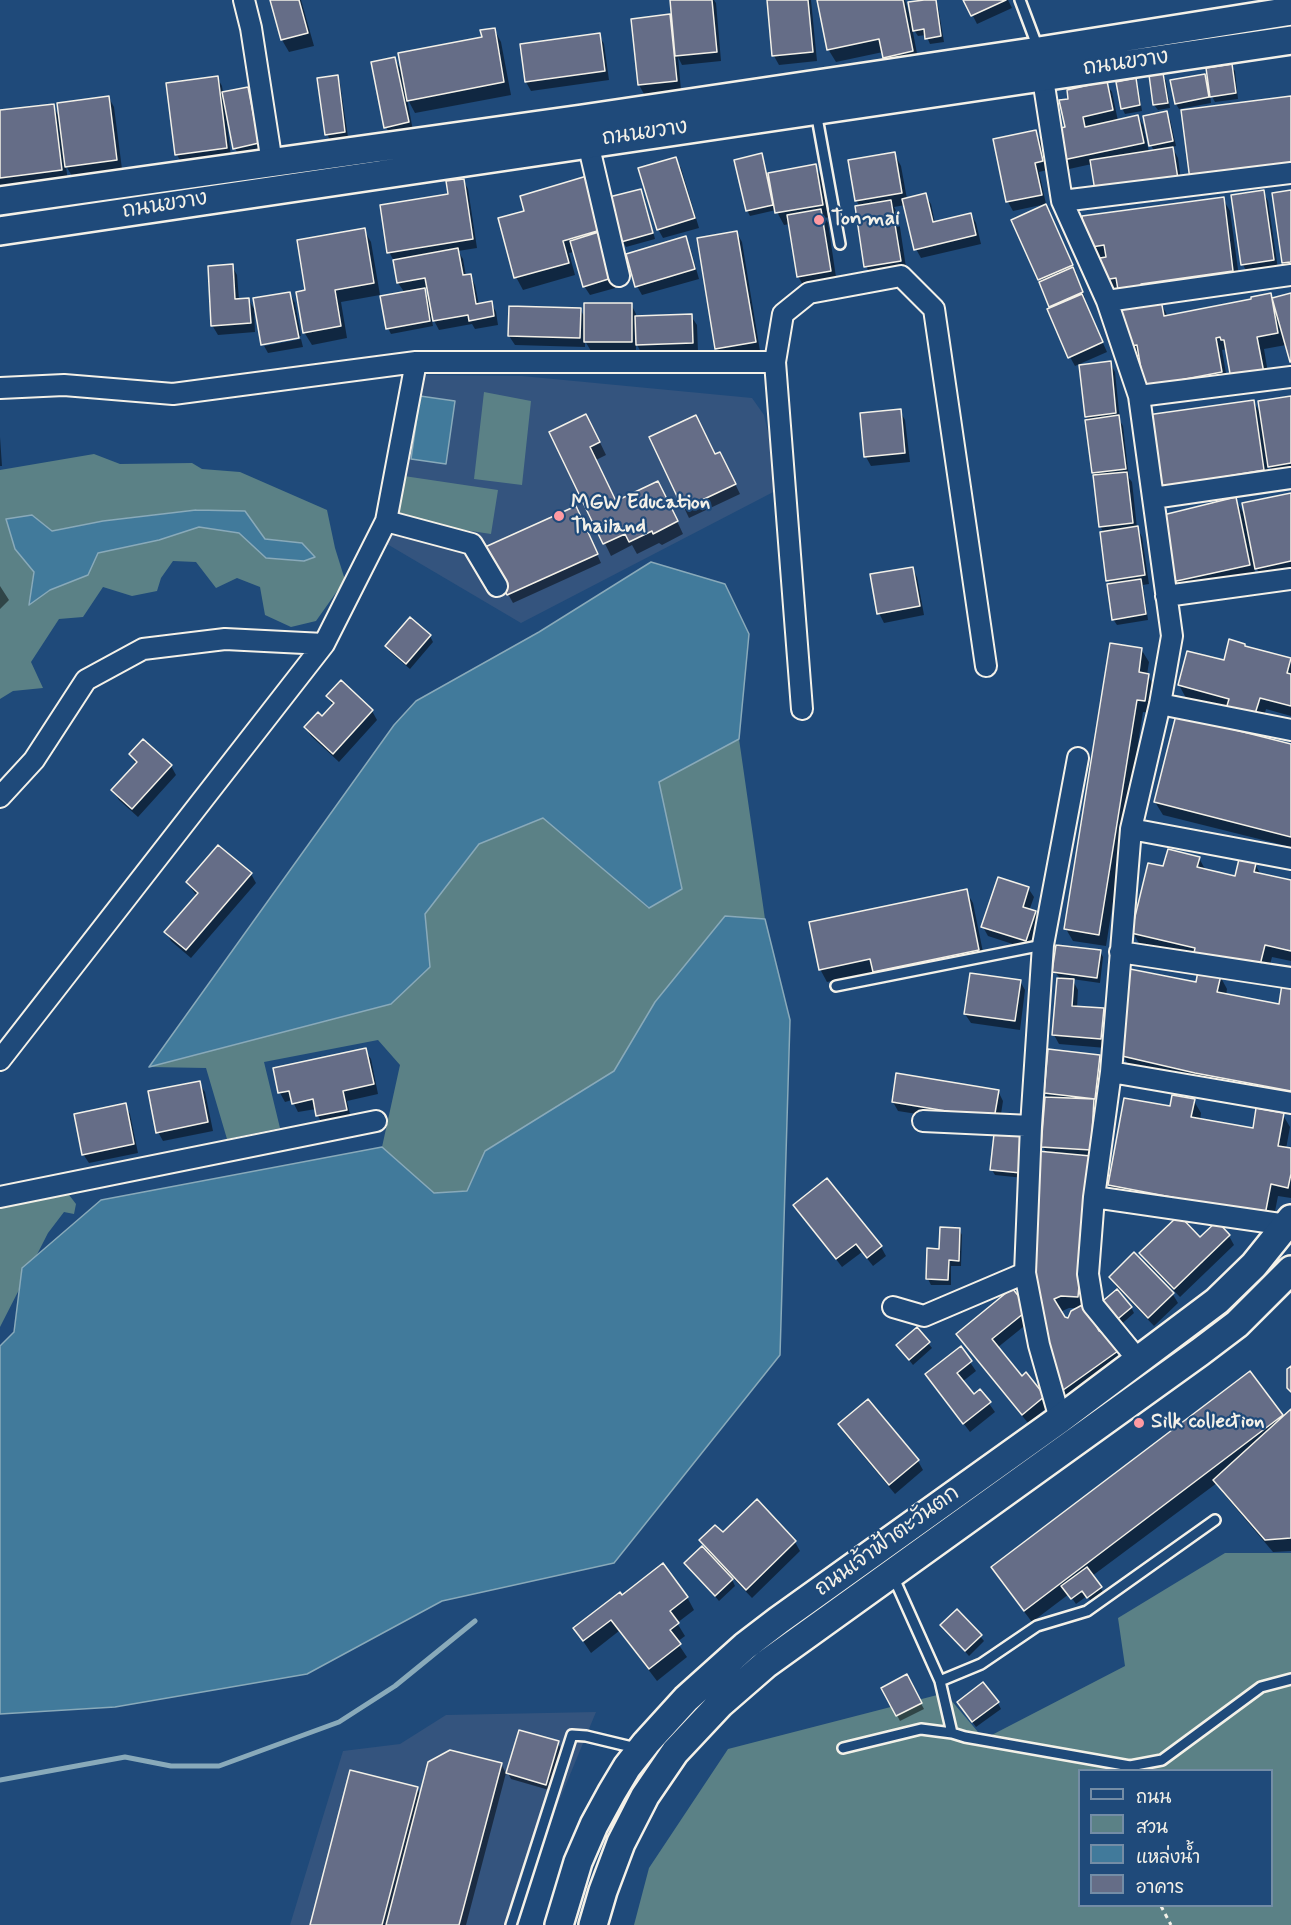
<!DOCTYPE html>
<html>
<head>
<meta charset="utf-8">
<style>
	body { margin:0 }
	#map { position:relative; width:1291px; height:1925px; overflow:hidden; background:#1f4a7a; font-family:Mynerve,"Playpen Sans Thai",sans-serif }
	canvas { display:block }
	.legend { position:absolute; left:1078px; top:1769px; width:195px; height:138px; box-sizing:border-box; background:#1f4a7a; border:2px solid #748da6; margin:0; padding:8px 10px; list-style:none; font-size:18px; color:#f4f1e8 }
	.legend li { display:flex; align-items:center; gap:12px; height:30px }
	.legend b { width:30px; border:2px solid #748da6 }
</style>
</head>
<body>
<div id="map">
<canvas width="1291" height="1925"></canvas>
<ul class="legend">
<li><b style="height:8px;background:#1f4a7a"></b>ถนน</li>
<li><b style="height:16px;background:#5b8186"></b>สวน</li>
<li><b style="height:16px;background:#417a9b"></b>แหล่งน้ำ</li>
<li><b style="height:16px;background:#656d87"></b>อาคาร</li>
</ul>
</div>
<script>
const g = document.querySelector('canvas').getContext('2d');
g.lineJoin = 'round';
function fillPath(path, color) { g.fillStyle = color; g.fill(path, 'evenodd'); }
const poly = rows => new Path2D(rows.map(r => 'M' + r).join(''));
function strokePath(path, color, width, dash) { g.strokeStyle = color; g.lineWidth = width; g.lineCap = dash ? 'butt' : 'round'; g.setLineDash(dash || []); g.stroke(path); }
function write(font, color, halo, rows, align = 'center') {
  g.font = font + ' Mynerve,"Playpen Sans Thai",sans-serif'; g.lineWidth = 4.5; g.setLineDash([]); g.textBaseline = 'middle'; g.strokeStyle = halo; g.fillStyle = color; for (const [text, x, y, turn = 0] of rows) {
    g.save(); g.translate(x, y); g.rotate((+turn || 0) * Math.PI / 180); g.textAlign = isNaN(turn) ? turn : align; if (halo) g.strokeText(text, 0, 0); g.fillText(text, 0, 0); g.restore();
  }
}
fillPath(poly([
	[424,375,522,376,752,398,764,415,781,488,521,623,387,544,408,412,418,387],
	[596,1712,535,1859,516,1925,290,1925,343,1751,400,1744,446,1715]
]), '#34547e');
fillPath(poly([
	[484,392,531,401,522,485,474,479],
	[94,454,120,464,192,463,202,469,240,472,327,510,335,548,345,580,316,621,291,627,265,615,260,587,237,578,216,588,196,562,173,561,161,578,157,591,132,596,103,587,83,617,59,619,31,662,43,688,13,691,0,699,0,470],
	[196,510,265,539,302,543,315,557,304,561,266,558,239,533,199,527,97,553,88,575,50,590,29,604,34,572,32,515,52,531,103,521],
	[404,476,498,490,491,534,398,520],
	[739,739,765,919,725,916,655,1002,614,1071,485,1151,467,1191,434,1193,382,1147,400,1065,378,1040,264,1062,280,1128,227,1139,206,1068,149,1067,391,1004,430,967,424,914,479,844,544,818,648,908,682,889,658,782],
	[66,1191,76,1204,74,1214,64,1212,48,1233,0,1327,0,1207],
	[1225,1553,1291,1553,1291,1925,634,1925,649,1868,728,1749,945,1693,984,1739,1125,1666,1118,1618],
	[1080,1770,1272,1770,1272,1906,1080,1906]
]), '#5b8186');
const water = poly([
	[420,396,455,401,446,464,411,459,420,396],
	[196,510,245,511,265,539,302,543,315,557,304,561,266,558,239,533,199,527,159,540,98,553,88,575,50,590,29,605,34,572,15,549,6,519,32,515,52,531,103,521,196,510],
	[651,562,725,584,749,634,739,739,659,782,682,889,649,908,543,818,479,844,425,914,430,967,391,1004,149,1067,394,725,416,701,539,632,651,562],
	[725,916,765,919,790,1020,780,1355,614,1563,442,1601,307,1674,115,1707,0,1714,0,1346,14,1332,22,1268,101,1200,382,1147,434,1193,467,1191,485,1151,614,1071,655,1002,725,916]
]);
fillPath(water, '#417a9b');
strokePath(water, '#89aaba', 1.5);
fillPath(poly([
	[272,0,301,0,314,46,289,52,282,40],
	[672,0,714,0,716,3,721,61,682,65,678,57,681,90,644,94,639,85,669,16,674,24],
	[769,0,811,0,817,61,779,65,774,56],
	[818,0,905,0,909,13,935,0,938,6,944,42,930,44,926,35,918,36,912,27,919,64,891,70,883,52,836,62,828,49],
	[965,0,1008,0,1012,8,977,24],
	[494,29,501,42,511,95,415,113,407,98,413,131,391,136,386,127,395,59,402,72,483,38],
	[599,35,604,44,609,80,531,91,526,82,521,46],
	[1231,66,1235,71,1238,99,1215,102,1210,93,1211,103,1179,109,1176,104,1204,76,1210,86],
	[1163,75,1166,81,1170,108,1158,110,1154,105],
	[217,77,222,86,223,93,247,88,250,94,261,149,238,154,235,148,228,114,226,114,231,157,182,164,177,155],
	[337,77,340,83,348,137,330,140,327,134],
	[1135,80,1138,86,1142,111,1125,114,1122,108],
	[1106,83,1112,92,1118,121,1138,116,1143,125,1149,152,1154,151,1151,145,1167,113,1170,119,1176,146,1172,147,1178,158,1182,188,1092,164,1069,169,1064,160,1070,100],
	[109,98,114,107,122,169,72,176,66,166,68,182,0,191,0,112,53,105,60,119],
	[1035,132,1041,141,1047,170,1039,172,1046,204,1013,211,1008,202,995,140],
	[894,153,901,166,907,199,925,195,931,204,935,223,971,214,976,223,981,244,921,258,916,249,905,205,894,207,898,214,907,274,873,279,866,266,860,207,856,200],
	[761,155,764,161,767,174,815,166,822,178,829,217,825,218,828,223,837,284,805,289,798,276,790,224,784,225,776,210,750,216,747,210],
	[675,159,681,168,699,228,663,238,658,229],
	[589,177,619,287,590,295,584,286,574,252,569,253,575,275,523,290,516,277],
	[463,180,468,189,477,248,458,251,463,259,466,276,470,275,475,285,479,305,491,303,496,312,498,325,475,329,472,324,439,330,431,315,433,326,391,334,388,328,405,293,398,283,394,261,389,252,449,196],
	[428,287,430,301,423,288],
	[640,190,644,196,655,239,626,247,623,241],
	[1263,192,1268,201,1278,269,1248,274,1243,265,1233,196],
	[1291,192,1291,272,1289,272,1283,263,1274,194],
	[1223,199,1230,211,1240,284,1112,292,1102,259,1095,260,1088,247],
	[1050,215,1077,274,1075,275,1085,298,1083,299,1107,352,1075,366,1070,357,1052,309,1013,220],
	[364,230,371,242,380,295,341,302,347,338,312,345,304,332,307,291],
	[737,233,742,242,760,351,722,358,717,349],
	[685,238,690,247,699,279,642,295,637,286],
	[232,266,237,275,239,300,249,300,254,309,255,332,218,335,212,325],
	[290,293,295,303,301,336,264,343,264,346,301,339,303,347,268,353,263,344],
	[1291,294,1291,361,1286,345,1264,349,1270,385,1227,349,1222,350,1228,385,1153,399,1140,358,1133,359,1126,346,1160,301,1168,317,1253,301,1270,295,1273,299],
	[631,304,636,314,636,317,691,316,697,325,698,352,642,354,636,343,636,351,591,351,585,341,585,347,515,345,509,336,580,309,585,318],
	[1110,363,1115,372,1120,421,1123,426,1129,478,1132,482,1137,528,1142,537,1149,584,1143,585,1148,620,1117,625,1113,619,1111,585,1108,580,1104,533,1100,526,1087,421,1089,421,1086,416],
	[1291,397,1291,473,1275,475,1267,463,1270,482,1166,500,1253,401,1261,414],
	[900,411,905,420,910,462,871,466,866,457],
	[593,428,606,455,596,460,616,502,665,495,683,534,662,545,659,543,637,554,632,545,611,556,551,432],
	[0,437,2,466,0,466],
	[651,438,715,456,725,463,740,494,689,518],
	[1291,495,1291,571,1262,578,1254,564,1256,577,1181,594,1174,581,1235,499,1246,517],
	[580,517,601,563,513,603,508,594],
	[912,568,917,577,924,615,884,623,879,613],
	[0,586,9,600,0,609],
	[430,636,433,642,410,669,390,652,387,646],
	[1246,648,1290,659,1291,661,1291,716,1266,709,1261,729,1227,708,1186,698,1179,685,1225,662],
	[1141,649,1149,662,1147,675,1155,687,1151,713,1143,712,1106,946,1073,941,1066,929],
	[328,697,372,711,377,720,339,762,311,736,305,727,322,718,333,706],
	[1291,745,1291,847,1163,815,1155,802],
	[130,755,171,766,176,775,138,817,119,800,113,790,136,764],
	[1199,858,1206,871,1236,878,1255,864,1261,875,1291,882,1291,961,1272,957,1266,980,1140,945,1133,933,1164,868],
	[251,874,256,883,191,958,171,941,166,932,197,896,187,883],
	[1028,888,1034,897,1029,911,1035,912,1040,921,1031,950,988,936,983,927],
	[966,891,973,903,985,962,881,983,874,972,827,982,820,969],
	[1100,951,1103,957,1100,983,1072,979,1078,990,1077,1008,1103,1010,1109,1019,1106,1048,1059,1044,1054,1035,1059,977,1054,971],
	[1220,976,1227,989,1226,995,1280,1006,1291,987,1291,1101,1131,1069,1123,1056,1197,984],
	[1020,981,1025,990,1020,1030,971,1023,965,1014],
	[365,1050,371,1059,378,1094,347,1101,351,1119,323,1125,318,1116,316,1109,298,1112,292,1100,285,1102,280,1093],
	[1099,1056,1104,1066,1085,1308,1099,1332,1107,1336,1123,1364,1067,1404,1060,1392,1035,1303,1047,1154,1043,1147,1048,1098,1045,1093],
	[1069,1308,1079,1308,1069,1320,1064,1318,1060,1312],
	[199,1083,205,1092,213,1131,163,1141,158,1132],
	[998,1091,1003,1101,999,1127,898,1111,893,1102],
	[1194,1101,1201,1113,1200,1120,1254,1130,1283,1115,1290,1127,1286,1149,1291,1150,1291,1198,1278,1196,1272,1227,1116,1197,1109,1185,1171,1108],
	[125,1105,130,1114,138,1153,89,1163,83,1154],
	[995,1135,1024,1178,995,1175,992,1170],
	[795,1205,881,1247,886,1256,873,1266,862,1252,842,1267],
	[959,1229,962,1235,961,1266,951,1266,951,1285,931,1285,928,1279,941,1250],
	[1229,1236,1234,1245,1180,1297,1146,1262,1141,1253,1200,1239],
	[1110,1277,1172,1293,1178,1303,1154,1326,1116,1286],
	[1012,1290,1033,1319,997,1348,1021,1378,1044,1396,1049,1406,1028,1423,963,1343,958,1334],
	[1131,1307,1134,1313,1117,1328,1103,1311],
	[928,1343,932,1348,913,1365,898,1346],
	[961,1349,976,1371,962,1382,973,1396,980,1391,995,1412,970,1432,927,1375],
	[1250,1373,1283,1418,1291,1411,1291,1551,1273,1552,1223,1493,1217,1483,1092,1576,1104,1593,1092,1602,1087,1596,1076,1604,1069,1594,1032,1622,1000,1580,993,1567],
	[840,1425,918,1461,923,1470,895,1494,845,1434],
	[757,1501,795,1542,800,1551,752,1598,730,1575,735,1586,719,1601,686,1563,710,1555,701,1540,723,1534],
	[622,1597,687,1597,694,1610,677,1623,685,1636,677,1642,687,1657,657,1681,619,1631,591,1653,575,1629],
	[942,1625,980,1636,984,1641,969,1656],
	[906,1676,924,1709,900,1721,883,1688],
	[998,1703,1001,1709,976,1727,962,1708],
	[558,1743,561,1749,549,1790,511,1779,508,1773],
	[501,1764,506,1773,466,1925,311,1925,417,1788,421,1795]
]), '#0007');
strokePath(poly([
	[0,1780,125,1757,171,1766,219,1766,339,1722,395,1686,475,1621]
]), '#89aaba', 5);
const building = poly([
	[270,0,299,0,308,33,281,40,270,0],
	[670,0,712,0,717,52,675,56,670,0],
	[767,0,808,0,813,52,772,56,767,0],
	[817,0,903,0,913,51,883,58,879,39,827,50,817,0],
	[924,0,936,0,941,36,925,39,924,29,913,31,908,2,924,0],
	[963,0,1006,0,971,16,963,0],
	[670,14,677,81,638,85,631,19,670,14],
	[495,28,504,82,407,101,398,53,482,37,480,30,495,28],
	[600,33,605,71,525,82,520,44,600,33],
	[395,57,409,122,384,128,371,62,395,57],
	[1232,64,1236,93,1210,97,1206,68,1232,64],
	[1163,73,1168,103,1153,105,1149,75,1163,73],
	[1205,74,1209,97,1175,104,1170,80,1205,74],
	[338,75,345,132,325,135,317,78,338,75],
	[218,76,227,148,175,155,166,83,218,76],
	[1136,78,1140,105,1121,109,1116,82,1136,78],
	[1107,81,1113,110,1083,117,1085,127,1138,115,1144,143,1063,160,1056,129,1065,127,1059,100,1068,99,1067,90,1107,81],
	[248,87,259,143,233,149,222,92,248,87],
	[109,96,117,160,65,167,57,103,109,96],
	[1291,96,1291,167,1190,180,1181,110,1291,96],
	[54,104,62,170,0,178,0,110,54,104],
	[1167,111,1173,141,1149,146,1143,116,1167,111],
	[1036,130,1043,161,1035,163,1042,195,1006,202,993,139,1036,130],
	[1173,147,1178,179,1095,191,1090,160,1173,147],
	[895,152,902,193,855,201,848,160,895,152],
	[762,153,773,205,746,211,734,160,762,153],
	[676,157,695,218,657,230,638,168,676,157],
	[816,164,823,205,775,213,768,173,816,164],
	[590,175,604,229,563,241,569,263,514,278,498,218,524,211,520,196,590,175],
	[464,179,473,239,387,253,380,205,448,194,446,181,464,179],
	[641,189,653,233,621,242,609,197,641,189],
	[1264,190,1274,260,1241,265,1231,195,1264,190],
	[1291,190,1291,262,1282,263,1272,193,1291,190],
	[926,193,933,222,971,213,976,235,914,250,902,199,926,193],
	[1224,197,1233,271,1141,284,1141,287,1118,290,1116,278,1103,280,1100,258,1106,257,1104,245,1086,248,1082,216,1224,197],
	[891,200,901,261,864,267,855,206,891,200],
	[1046,204,1073,265,1038,280,1011,220,1046,204],
	[821,209,831,271,797,277,787,215,821,209],
	[365,228,374,283,335,290,341,326,303,333,296,292,305,290,297,240,365,228],
	[602,231,615,277,583,287,570,241,602,231],
	[737,231,756,342,715,349,697,238,737,231],
	[686,236,695,269,635,287,626,254,686,236],
	[458,248,463,275,471,274,476,304,492,301,494,316,469,321,468,315,433,321,425,278,397,283,393,260,458,248],
	[233,264,235,299,249,298,251,323,211,326,208,266,233,264],
	[1073,267,1083,292,1049,307,1039,282,1073,267],
	[425,288,430,321,386,329,380,296,425,288],
	[290,292,299,338,261,345,253,298,290,292],
	[1271,293,1278,333,1257,337,1264,373,1231,379,1224,340,1221,340,1220,337,1216,338,1222,372,1144,387,1137,345,1124,347,1117,308,1161,300,1164,316,1251,299,1251,297,1271,293],
	[1291,293,1291,362,1290,362,1272,298,1291,293],
	[1082,294,1103,342,1068,358,1047,309,1082,294],
	[584,303,632,303,632,342,584,342,584,303],
	[509,306,581,308,580,338,508,336,509,306],
	[692,314,693,343,636,345,635,316,692,314],
	[1111,361,1116,413,1085,417,1079,365,1111,361],
	[1291,396,1291,463,1268,467,1258,401,1291,396],
	[1254,400,1264,470,1158,488,1147,415,1254,400],
	[901,409,905,453,864,457,860,413,901,409],
	[586,414,600,442,590,447,616,501,658,481,678,521,653,534,652,531,629,542,625,534,603,544,549,432,586,414],
	[696,415,715,454,720,452,736,484,683,509,649,437,696,415],
	[1119,415,1126,469,1092,473,1085,420,1119,415],
	[1127,472,1133,523,1099,527,1093,475,1127,472],
	[1291,493,1291,561,1255,569,1242,503,1291,493],
	[1236,497,1250,565,1172,582,1159,516,1236,497],
	[576,506,598,554,507,595,485,547,576,506],
	[1138,526,1145,575,1106,581,1100,532,1138,526],
	[913,567,920,606,877,614,870,574,913,567],
	[1141,579,1146,614,1112,620,1107,584,1141,579],
	[410,617,431,635,406,664,385,646,410,617],
	[1229,639,1245,644,1245,646,1291,658,1287,673,1291,674,1291,706,1260,698,1254,717,1226,709,1229,699,1178,685,1187,651,1224,660,1229,639],
	[1110,643,1142,648,1139,672,1149,674,1145,701,1137,700,1099,935,1064,929,1110,643],
	[341,680,373,710,333,754,304,727,318,712,322,716,334,703,326,696,341,680],
	[1176,715,1291,744,1291,837,1154,802,1176,715],
	[143,739,172,765,132,809,111,790,137,762,129,754,143,739],
	[218,845,252,873,186,950,164,932,198,893,186,882,218,845],
	[1168,849,1200,857,1197,867,1235,876,1239,859,1256,863,1254,872,1291,880,1291,951,1265,945,1259,969,1194,953,1195,948,1131,933,1148,863,1163,866,1168,849],
	[998,877,1029,887,1023,907,1036,911,1026,941,981,927,998,877],
	[967,889,979,950,873,972,870,959,819,970,809,922,967,889],
	[1056,945,1101,950,1097,978,1052,972,1056,945],
	[1130,969,1196,982,1198,971,1221,975,1217,992,1279,1004,1282,984,1291,986,1291,1091,1195,1073,1122,1056,1130,969],
	[970,973,1021,980,1015,1021,964,1014,970,973],
	[1057,978,1074,979,1072,1006,1104,1008,1101,1039,1052,1035,1057,978],
	[366,1048,374,1084,343,1091,347,1110,316,1116,313,1099,292,1104,289,1091,278,1093,273,1068,366,1048],
	[1048,1049,1100,1055,1095,1099,1044,1093,1048,1049],
	[896,1073,999,1090,994,1119,892,1102,896,1073],
	[200,1081,208,1122,156,1133,148,1091,200,1081],
	[1172,1095,1195,1099,1191,1117,1253,1128,1256,1108,1284,1113,1278,1146,1291,1148,1291,1174,1288,1188,1271,1184,1265,1215,1108,1185,1124,1098,1170,1106,1172,1095],
	[1045,1097,1094,1099,1091,1150,1041,1147,1045,1097],
	[126,1103,134,1144,82,1155,74,1114,126,1103],
	[994,1134,1025,1136,1021,1173,990,1170,994,1134],
	[1037,1151,1091,1156,1078,1297,1061,1296,1054,1299,1065,1317,1068,1318,1071,1311,1084,1304,1099,1331,1108,1334,1118,1351,1059,1393,1030,1272,1037,1151],
	[827,1178,882,1246,867,1258,856,1244,836,1259,793,1205,827,1178],
	[1179,1215,1200,1237,1217,1221,1230,1235,1174,1289,1139,1253,1179,1215],
	[940,1227,960,1228,959,1261,949,1260,948,1280,926,1279,927,1248,939,1249,940,1227],
	[1134,1252,1174,1293,1148,1318,1109,1277,1134,1252],
	[1012,1288,1029,1309,992,1339,1022,1376,1026,1372,1045,1396,1022,1415,956,1334,1012,1288],
	[1117,1289,1132,1307,1113,1323,1098,1305,1117,1289],
	[917,1327,930,1342,909,1360,896,1345,917,1327],
	[961,1346,972,1361,957,1373,974,1394,980,1389,991,1402,963,1424,925,1374,961,1346],
	[1291,1366,1291,1392,1287,1388,1287,1369,1291,1366],
	[1250,1371,1283,1415,1024,1611,991,1567,1250,1371],
	[868,1399,919,1460,889,1485,838,1424,868,1399],
	[1291,1409,1291,1538,1265,1540,1213,1480,1291,1409],
	[757,1499,796,1541,746,1590,699,1540,715,1525,723,1532,757,1499],
	[702,1546,733,1579,715,1596,684,1563,702,1546],
	[663,1563,688,1597,670,1611,679,1623,670,1630,681,1644,649,1669,611,1620,583,1641,573,1628,620,1592,622,1595,663,1563],
	[1087,1567,1102,1587,1087,1598,1082,1591,1071,1599,1061,1586,1087,1567],
	[957,1609,982,1635,965,1651,940,1625,957,1609],
	[907,1674,922,1703,896,1716,881,1688,907,1674],
	[983,1682,999,1702,972,1722,957,1702,983,1682],
	[519,1730,559,1741,546,1785,506,1773,519,1730],
	[450,1750,502,1763,459,1925,386,1925,428,1762,450,1750],
	[350,1770,418,1787,382,1925,310,1925,350,1770]
]);
fillPath(building, '#656d87');
strokePath(building, '#f4f1e8', 1.5);
const service = poly([
	[1020,0,1038,48],
	[816,112,840,244],
	[836,986,1043,945],
	[893,1576,940,1681,952,1733,965,1737,1130,1766,1162,1760,1261,1687,1291,1679],
	[940,1681,981,1664,1037,1626,1087,1611,1215,1520],
	[843,1748,921,1729,952,1733],
	[511,1925,572,1735,586,1736,636,1748]
]);
const minor = poly([
	[244,0,251,28,272,163],
	[1041,66,1062,201,1107,301,1139,396,1172,636,1160,704,1131,829,1111,1072,1094,1197,1088,1274,1093,1305,1139,1361],
	[588,143,619,276],
	[1062,201,1291,173],
	[1107,301,1291,275],
	[0,388,64,385,173,394,416,362,775,362],
	[1139,396,1291,377],
	[1153,498,1291,478],
	[386,521,472,544,497,586],
	[1166,596,1291,579],
	[1160,704,1291,730],
	[802,709,775,362,783,314,809,293,901,276,934,309,986,666],
	[0,797,34,760,86,680,143,649,225,639,324,644],
	[1131,829,1291,859],
	[1120,952,1291,978],
	[0,1060,324,644,386,521,416,362],
	[1111,1072,1291,1103],
	[923,1121,1031,1126],
	[0,1197,376,1121],
	[1094,1197,1287,1225],
	[893,1307,924,1316,1025,1273],
	[1060,1419,1039,1345,1025,1273,1031,1126,1043,945,1078,758]
]);
const secondary = poly([
	[0,201,582,119,1039,51,1291,11],
	[0,231,1291,40],
	[559,1925,578,1862,594,1825,612,1792,627,1767,646,1743,686,1699,745,1646,779,1620,1060,1419,1217,1301,1254,1265,1291,1219],
	[593,1925,603,1891,621,1843,645,1796,675,1752,720,1704,766,1664,1200,1352,1237,1324,1291,1270]
]);
strokePath(service, '#f4f1e8', 14);
strokePath(minor, '#f4f1e8', 24);
strokePath(secondary, '#f4f1e8', 32);
strokePath(poly([
	[1161,1906,1171,1925]
]), '#f4f1e8', 3, [4.5, 4.5]);
strokePath(service, '#1f4a7a', 9);
strokePath(minor, '#1f4a7a', 20);
strokePath(secondary, '#1f4a7a', 27);
for (const [x, y, r, color] of [
	[819,220,6,"#ff9aa2"],
	[559,516,6,"#ff9aa2"],
	[1139,1423,6,"#ff9aa2"]
]) { const dot = new Path2D(); dot.arc(x, y, r, 0, 2 * Math.PI); g.fillStyle = color; g.fill(dot); strokePath(dot, '#1f4a7a', 2); }
write('21px', '#f4f1e8', '#1f4a7a', [
	["ถนนขวาง",1126,64,-8],
	["ถนนขวาง",645,134,-8],
	["ถนนขวาง",165,206,-9],
	["ถนนเจ้าฟ้าตะวันตก",888,1542,-36]
]);
write('bold 21px', '#f4f1e8', '#1f4a7a', [
	["Tonmai",831,220],
	["MGW Education",571,504],
	["Thailand",571,528],
	["Silk collection",1151,1423]
], 'left');
</script>
</body>
</html>
